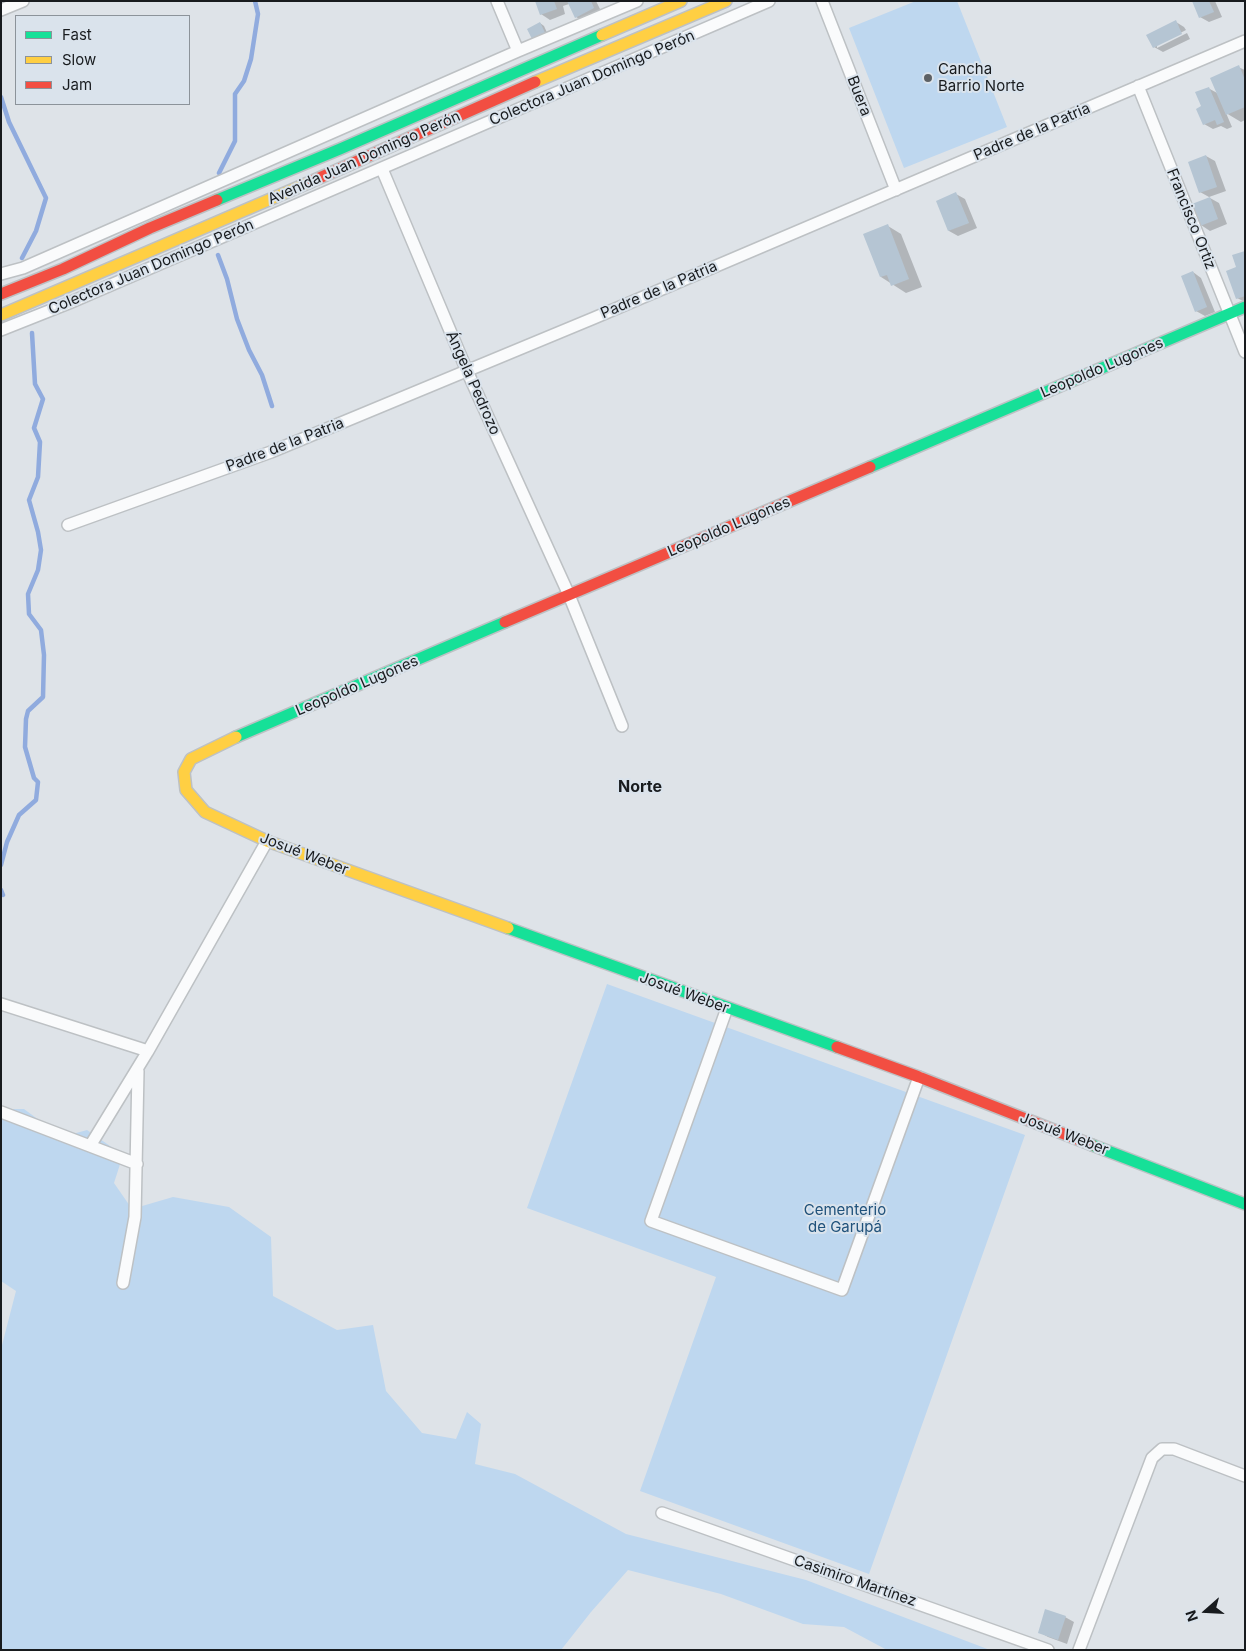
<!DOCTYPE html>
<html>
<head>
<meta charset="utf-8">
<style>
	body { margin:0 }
	#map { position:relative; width:1246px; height:1651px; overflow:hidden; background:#dee3e8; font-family:Inter,sans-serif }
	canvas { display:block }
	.frame { position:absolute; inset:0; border:2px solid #181b1e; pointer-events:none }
	.legend { position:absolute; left:15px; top:15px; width:175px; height:90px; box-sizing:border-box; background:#dae3ec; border:1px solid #8c939a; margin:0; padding:6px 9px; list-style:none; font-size:15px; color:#181b1e }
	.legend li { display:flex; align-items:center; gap:10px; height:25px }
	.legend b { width:25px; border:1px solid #8c939a }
	.north { position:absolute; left:1181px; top:1586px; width:50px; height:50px; -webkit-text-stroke:4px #dae3ec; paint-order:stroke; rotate:251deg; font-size:14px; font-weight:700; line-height:20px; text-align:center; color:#181b1e }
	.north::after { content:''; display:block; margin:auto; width:18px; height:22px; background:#181b1e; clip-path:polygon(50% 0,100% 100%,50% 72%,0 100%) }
</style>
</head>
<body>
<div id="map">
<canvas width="1246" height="1651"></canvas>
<div class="frame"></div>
<ul class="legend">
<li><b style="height:6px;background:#16e098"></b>Fast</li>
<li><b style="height:6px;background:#ffcf43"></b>Slow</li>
<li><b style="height:6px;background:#f24e42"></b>Jam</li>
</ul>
<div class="north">N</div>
</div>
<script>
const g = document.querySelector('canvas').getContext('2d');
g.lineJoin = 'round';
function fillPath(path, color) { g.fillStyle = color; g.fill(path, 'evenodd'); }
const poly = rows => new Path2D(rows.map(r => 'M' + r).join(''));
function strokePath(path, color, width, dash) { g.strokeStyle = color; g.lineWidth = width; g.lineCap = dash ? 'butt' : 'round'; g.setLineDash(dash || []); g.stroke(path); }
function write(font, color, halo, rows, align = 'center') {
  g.font = font + ' Inter,sans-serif'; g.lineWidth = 4; g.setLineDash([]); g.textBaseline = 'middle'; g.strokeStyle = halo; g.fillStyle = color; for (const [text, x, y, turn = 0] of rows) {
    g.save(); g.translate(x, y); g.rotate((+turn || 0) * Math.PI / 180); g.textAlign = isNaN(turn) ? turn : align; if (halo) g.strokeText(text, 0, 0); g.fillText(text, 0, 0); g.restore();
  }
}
fillPath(poly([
	[916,1,957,1,1007,127,904,168,849,28],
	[607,984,1025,1135,869,1574,640,1491,716,1277,527,1208],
	[1,1109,24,1109,62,1137,87,1130,123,1155,114,1183,132,1209,173,1197,229,1207,271,1237,273,1296,337,1330,373,1325,386,1391,422,1433,456,1439,467,1412,481,1424,475,1464,515,1474,626,1534,806,1580,990,1650,887,1650,844,1627,803,1624,721,1594,628,1570,591,1612,561,1650,1,1650,1,1349,16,1291,1,1281]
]), '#bed7ef');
fillPath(poly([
	[536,1,596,1,602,13,585,22,576,17,569,4,563,6,565,14,550,20,541,14],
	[1194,1,1215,1,1222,17,1209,22,1200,17],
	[1176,22,1184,27,1186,30,1157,45,1157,48,1187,33,1190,39,1163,52,1154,47],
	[540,23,544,26,549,37,538,42],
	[1238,67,1245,70,1245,120,1241,122,1226,113,1232,127,1227,129,1221,126,1213,129,1204,124,1203,107,1208,88,1219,94],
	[1206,156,1215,161,1226,191,1209,197,1200,192],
	[956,194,965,199,977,228,958,236,949,231,937,202],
	[1210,198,1219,203,1227,224,1210,231,1201,225],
	[888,226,901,234,922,287,906,293,881,277],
	[1245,252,1245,302,1237,298,1238,268],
	[1193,272,1201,278,1215,312,1205,316,1196,311],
	[1065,1617,1074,1622,1067,1644,1048,1637,1039,1632]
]), '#0003');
strokePath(poly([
	[1,97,9,122,46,198,36,231,22,258],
	[219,173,235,141,235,94,244,81,251,59,258,14,255,1],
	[218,255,227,279,237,319,249,350,262,375,272,406],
	[1,865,7,842,19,815,36,800,38,782,34,778,25,747,26,719,28,711,43,697,44,655,41,630,29,614,28,594,38,570,41,550,38,532,29,500,38,477,40,442,34,428,43,399,35,384,32,333],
	[1,890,3,895]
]), '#90abde', 4.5);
fillPath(poly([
	[535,1,554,1,557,9,540,15],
	[567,1,591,1,594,8,575,18],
	[1192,1,1209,1,1214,12,1199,18],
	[1176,20,1182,34,1153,48,1146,35],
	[540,22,546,35,533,41,527,29],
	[1239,65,1245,80,1245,107,1226,115,1210,78],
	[1209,87,1224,122,1217,125,1215,120,1203,125,1196,109,1201,106,1195,92],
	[1206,155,1217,187,1199,193,1188,162],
	[956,192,969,223,948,231,936,201],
	[1210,197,1218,219,1200,226,1192,204],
	[888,224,909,279,891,286,887,275,880,277,863,234],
	[1245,251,1245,296,1236,299,1226,271,1236,267,1232,255],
	[1193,271,1207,307,1195,312,1181,276],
	[1045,1609,1066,1616,1058,1640,1038,1633]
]), '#b5c5d3');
const street = poly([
	[497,1,518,51],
	[822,1,896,190],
	[1,10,23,1],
	[1138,86,1245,352],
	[382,169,467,371,569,595,622,726],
	[1,274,23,268,518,51,637,1],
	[1,330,69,303,769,1],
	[68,525,271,452,594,318,1245,41],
	[1,1004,148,1051],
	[727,1008,651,1221,842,1290,919,1077],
	[1,1112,137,1164],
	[90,1146,148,1051,267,841],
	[123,1283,135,1217,138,1071],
	[662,1513,1048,1650],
	[1079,1650,1152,1458,1162,1449,1174,1449,1245,1476]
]);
const fast = poly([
	[217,200,340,149,602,35],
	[870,467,1245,307],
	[236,737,505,622],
	[508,928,837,1047],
	[1092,1145,1245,1204]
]);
const slow = poly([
	[602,35,681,1],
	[535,82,726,1],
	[1,315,308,183],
	[236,737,191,759,184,772,186,790,205,812,267,841,508,928]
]);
const jam = poly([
	[308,183,535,82],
	[1,294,63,269,150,228,217,200],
	[505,622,870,467],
	[837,1047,919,1077,1092,1145]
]);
strokePath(street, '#bdc1c4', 14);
strokePath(fast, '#bdc1c4', 14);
strokePath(slow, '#bdc1c4', 14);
strokePath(jam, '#bdc1c4', 14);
strokePath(street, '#fafbfc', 11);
strokePath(fast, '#16e098', 11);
strokePath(slow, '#ffcf43', 11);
strokePath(jam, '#f24e42', 11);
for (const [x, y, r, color] of [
	[928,78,5,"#5d6165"]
]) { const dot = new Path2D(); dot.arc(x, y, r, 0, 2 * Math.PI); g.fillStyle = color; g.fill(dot); strokePath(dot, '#dae3ec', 2); }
write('15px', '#181b1e', '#dae3ec', [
	["Cancha",938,69],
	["Barrio Norte",938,86]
], 'left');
write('15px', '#181b1e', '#dae3ec', [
	["Colectora Juan Domingo Perón",592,78,-23],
	["Buera",859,96,69],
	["Padre de la Patria",1032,132,-23],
	["Avenida Juan Domingo Perón",364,158,-24],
	["Francisco Ortiz",1191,219,68],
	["Colectora Juan Domingo Perón",151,267,-23],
	["Padre de la Patria",659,290,-23],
	["Leopoldo Lugones",1102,368,-23],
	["Ángela Pedrozo",473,383,66],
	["Padre de la Patria",285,445,-21],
	["Leopoldo Lugones",729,527,-23],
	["Leopoldo Lugones",357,686,-23],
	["Josué Weber",304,854,21],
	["Josué Weber",684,993,20],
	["Josué Weber",1064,1134,21],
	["Casimiro Martínez",855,1581,19]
]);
write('15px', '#20527b', '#dae3ec', [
	["Cementerio",845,1210],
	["de Garupá",845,1227]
]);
write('bold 16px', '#181b1e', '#dae3ec', [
	["Norte",640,787]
]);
</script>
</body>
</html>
